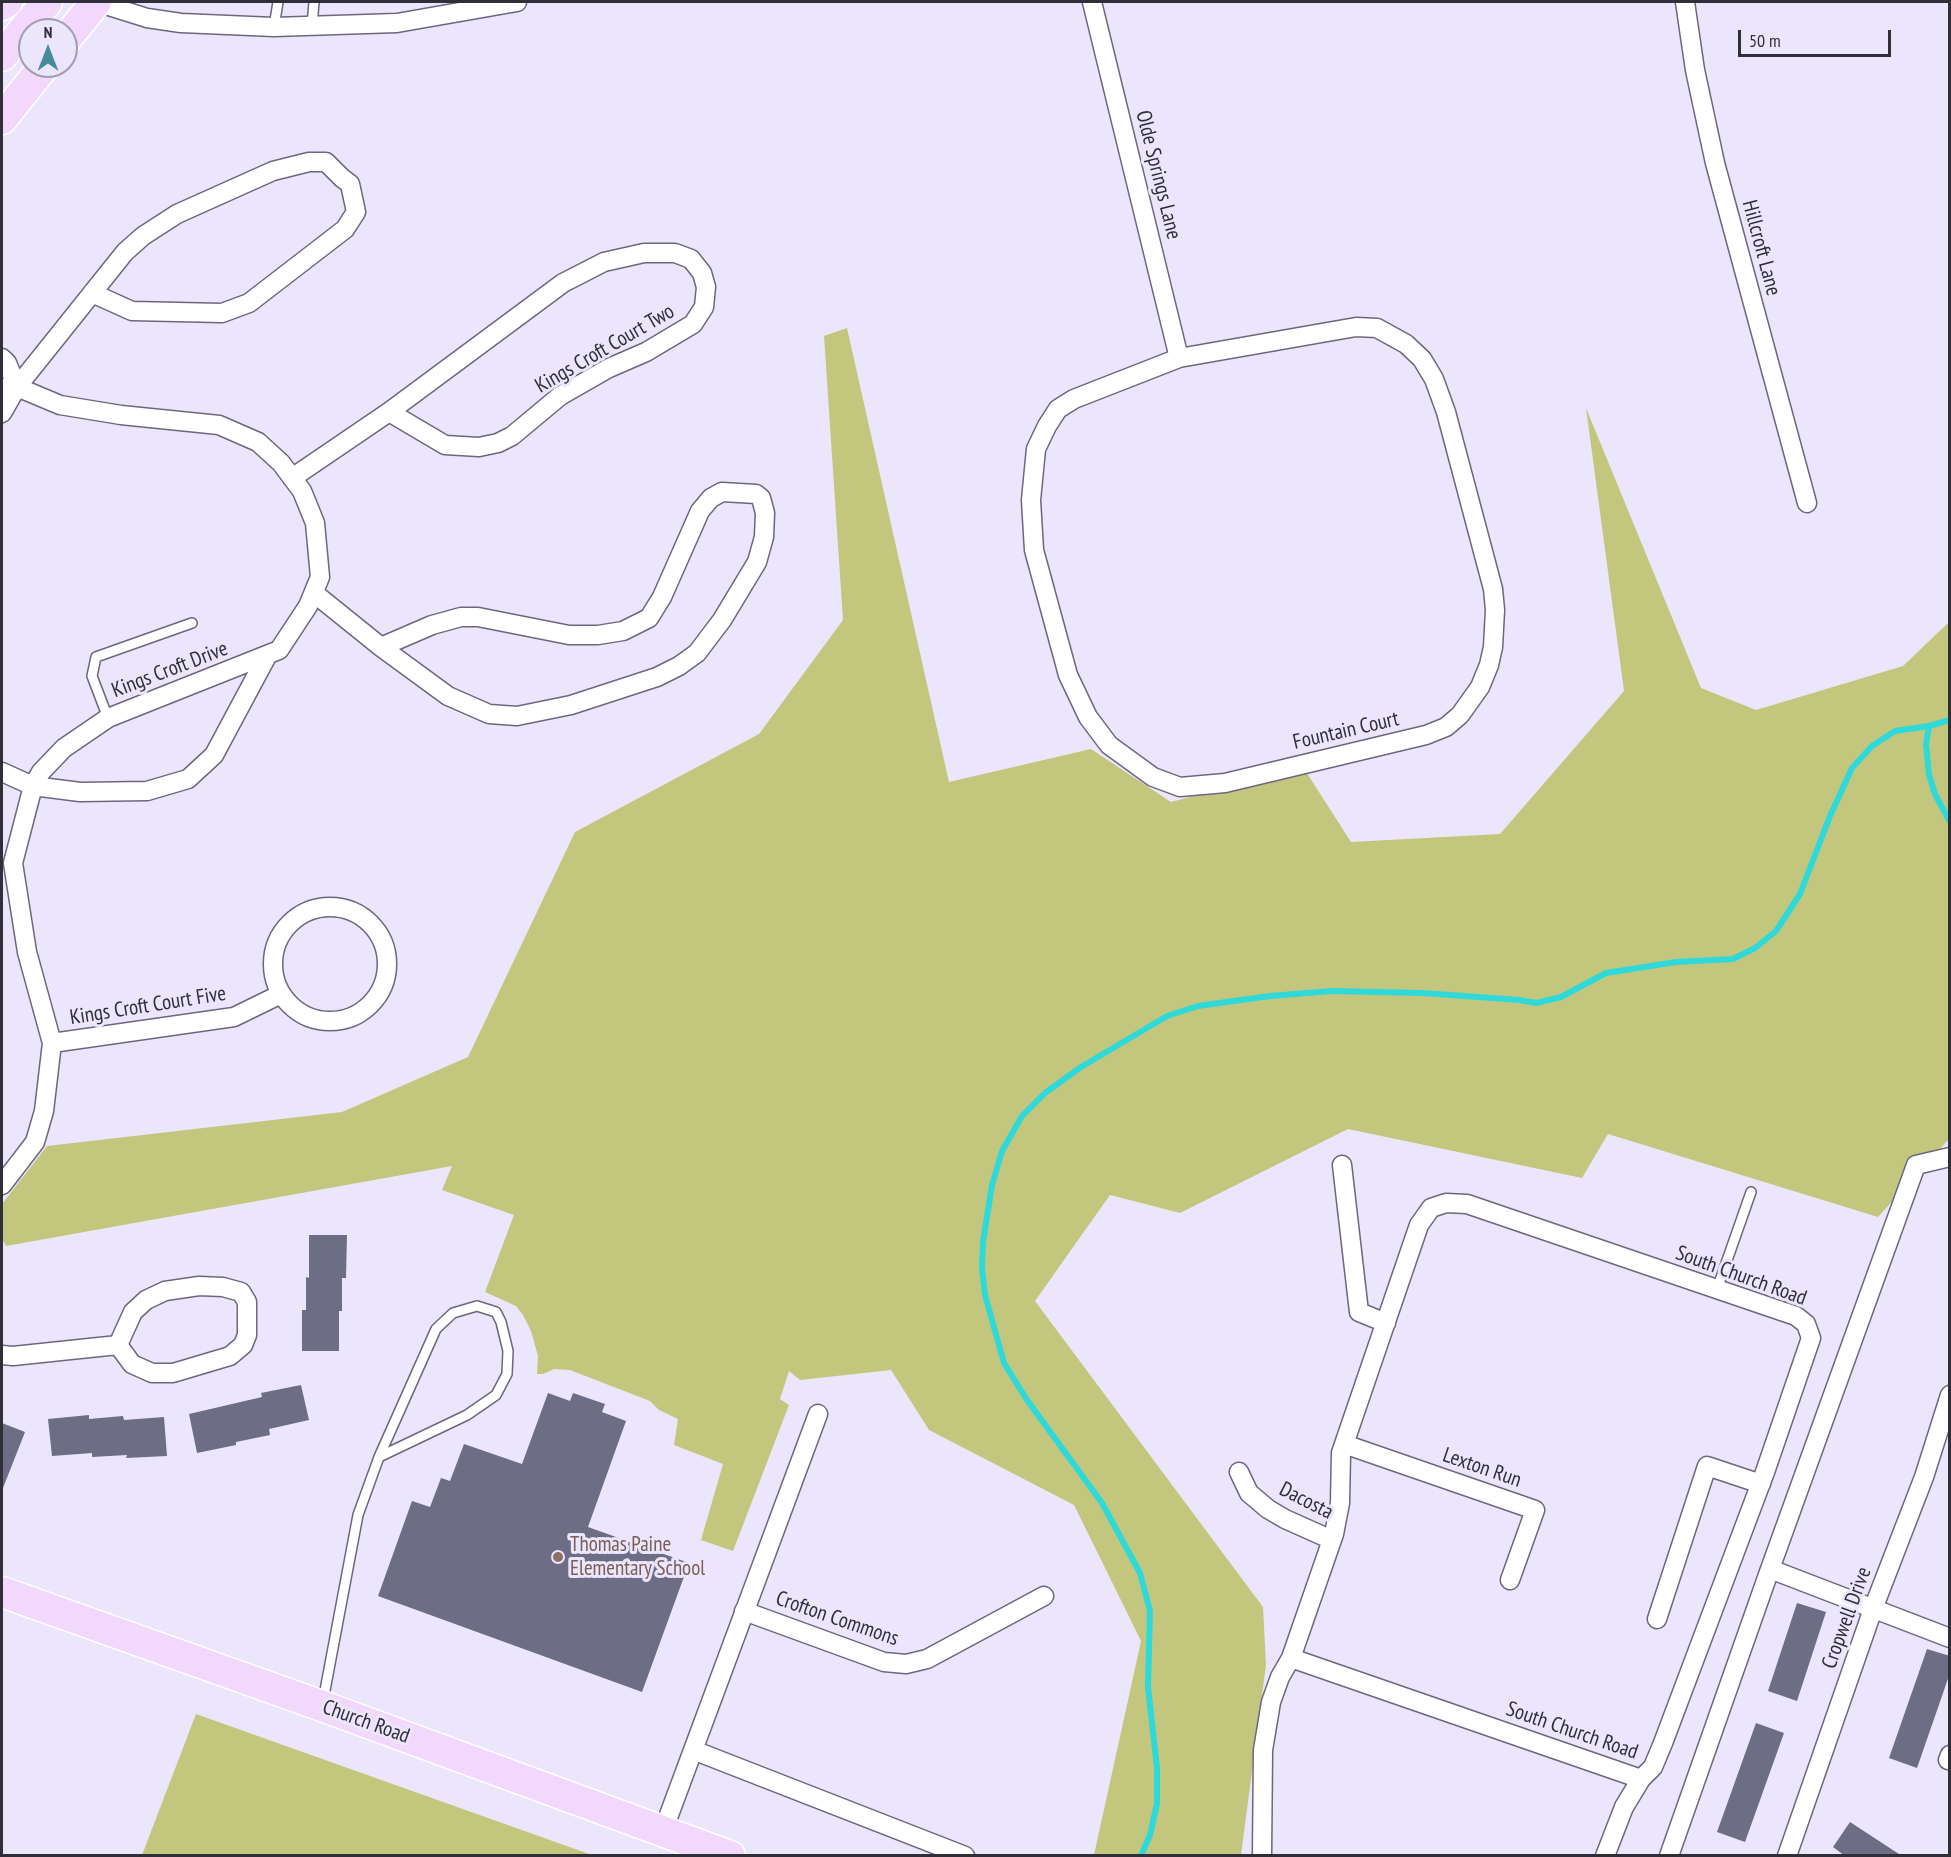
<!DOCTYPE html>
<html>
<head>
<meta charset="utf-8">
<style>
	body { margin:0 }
	#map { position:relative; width:1951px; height:1857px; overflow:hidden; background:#ece6fc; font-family:"PT Sans Narrow",sans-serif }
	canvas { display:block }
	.frame { position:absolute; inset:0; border:3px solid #302e38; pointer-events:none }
	.north { position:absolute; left:18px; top:18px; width:60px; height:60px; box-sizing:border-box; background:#ece6fc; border:2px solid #a19cae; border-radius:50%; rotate:0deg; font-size:16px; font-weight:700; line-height:24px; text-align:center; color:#302e38 }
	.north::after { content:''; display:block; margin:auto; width:21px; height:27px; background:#478b9a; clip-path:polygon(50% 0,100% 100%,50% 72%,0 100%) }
	.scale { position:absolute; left:1738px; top:30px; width:153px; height:27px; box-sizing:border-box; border:3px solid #302e38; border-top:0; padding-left:8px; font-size:18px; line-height:21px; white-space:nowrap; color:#302e38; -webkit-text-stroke:4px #ece6fc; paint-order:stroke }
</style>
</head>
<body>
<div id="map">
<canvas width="1951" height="1857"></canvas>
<div class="frame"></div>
<div class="north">N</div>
<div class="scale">50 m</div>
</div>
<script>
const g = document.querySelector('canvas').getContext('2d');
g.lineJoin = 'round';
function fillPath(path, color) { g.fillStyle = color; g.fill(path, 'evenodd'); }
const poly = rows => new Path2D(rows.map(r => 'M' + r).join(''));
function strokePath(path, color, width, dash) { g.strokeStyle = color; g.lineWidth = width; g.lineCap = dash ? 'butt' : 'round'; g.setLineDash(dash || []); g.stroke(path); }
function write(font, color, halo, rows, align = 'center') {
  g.font = font + ' "PT Sans Narrow",sans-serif'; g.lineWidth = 6; g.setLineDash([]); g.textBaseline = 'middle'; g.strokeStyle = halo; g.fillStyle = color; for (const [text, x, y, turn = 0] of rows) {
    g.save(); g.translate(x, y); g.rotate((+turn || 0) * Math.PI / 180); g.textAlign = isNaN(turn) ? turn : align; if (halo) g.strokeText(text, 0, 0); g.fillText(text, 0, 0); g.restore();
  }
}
fillPath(poly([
	[847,328,949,782,1091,749,1171,802,1303,767,1351,842,1500,834,1624,691,1586,408,1701,688,1756,710,1903,666,1949,622,1949,1139,1878,1217,1608,1134,1582,1178,1348,1129,1180,1213,1110,1195,1035,1301,1263,1607,1266,1665,1241,1855,1094,1855,1141,1641,1074,1505,929,1430,891,1370,800,1380,789,1371,780,1399,789,1405,733,1551,701,1540,723,1464,674,1445,678,1419,659,1410,650,1401,570,1370,554,1369,543,1374,537,1374,538,1356,531,1331,523,1315,516,1306,485,1292,514,1215,442,1190,452,1166,6,1246,2,1239,2,1204,47,1146,342,1112,468,1057,575,832,759,734,843,620,824,336],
	[196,1714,592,1855,142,1855]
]), '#c3c77e');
strokePath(poly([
	[1929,726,1926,744,1929,775,1935,794,1950,822],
	[1141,1856,1150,1835,1157,1804,1157,1768,1148,1687,1150,1611,1140,1573,1102,1503,1027,1400,1004,1363,985,1295,982,1268,983,1242,992,1185,1002,1151,1022,1116,1045,1093,1081,1067,1167,1016,1198,1006,1270,996,1332,991,1423,993,1519,1000,1536,1003,1561,997,1606,973,1676,962,1733,959,1755,948,1776,931,1800,894,1830,816,1852,768,1872,746,1895,731,1929,726,1950,720]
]), '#2fd8d9', 6);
fillPath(poly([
	[309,1235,347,1235,346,1278,342,1278,342,1311,339,1311,339,1351,302,1351,302,1310,306,1310,306,1277,309,1278],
	[301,1385,309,1420,269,1429,270,1435,236,1442,236,1445,197,1453,189,1414,262,1397,261,1393],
	[548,1393,570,1401,573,1393,605,1404,602,1412,626,1421,588,1527,689,1563,642,1692,378,1596,412,1501,430,1507,441,1478,450,1481,464,1444,522,1464],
	[89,1415,89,1419,123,1416,124,1420,164,1417,167,1456,126,1458,127,1455,92,1457,92,1453,52,1456,48,1419],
	[2,1423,25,1432,3,1488,2,1488],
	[1797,1603,1826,1612,1797,1701,1768,1691],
	[1927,1649,1950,1656,1950,1673,1917,1768,1889,1758],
	[1756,1723,1784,1733,1745,1842,1717,1832],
	[1850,1822,1902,1856,1845,1856,1833,1847]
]), '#6d6d86');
const service = poly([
	[312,26,314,2],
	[274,27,278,2],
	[108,718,92,676,96,657,192,623],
	[1717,1289,1751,1192],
	[477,1306,496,1312,501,1322,508,1351,507,1374,496,1395,467,1415,379,1457,436,1329,453,1313,477,1306],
	[323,1701,358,1515,379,1457]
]);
const minor = poly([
	[96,2,147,18,181,23,274,27,397,23,517,2],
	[1092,2,1179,358],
	[1685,2,1695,70,1715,163,1807,503],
	[1356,327,1377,328,1406,344,1422,359,1434,379,1446,412,1493,589,1495,610,1493,647,1489,665,1480,687,1460,715,1446,727,1426,735,1225,783,1180,787,1153,777,1109,745,1088,717,1068,675,1034,550,1031,500,1036,449,1047,426,1058,409,1074,399,1179,358,1356,327],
	[2,358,7,363,17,387],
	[2,388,17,387,60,405,121,415,219,425,258,442,281,463,302,491,315,523,320,577,308,606,279,650,108,718,64,748,41,772,33,786,13,863,27,952,52,1043,44,1111,35,1142,2,1185],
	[2,413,17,387,125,252,143,236,177,214,273,171,309,162,326,162,342,178,350,184,356,212,345,229,249,303,222,313,132,311,92,293],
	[292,478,389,412,563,283,604,262,644,253,675,253,691,259,702,273,706,287,704,307,693,324,646,352,609,368,560,396,512,436,498,443,479,447,445,445,389,412],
	[314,593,381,647,432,625,461,617,478,617,569,635,598,635,623,631,649,618,662,597,700,511,711,498,722,492,756,494,761,498,765,513,764,537,757,562,722,620,697,653,679,666,657,677,571,705,517,716,489,714,448,696,381,647],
	[2,772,33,786,80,792,147,791,188,779,214,755,267,656],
	'273 964a57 57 0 1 1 114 0a57 57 0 1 1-114 0Z',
	[52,1043,234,1017,281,994],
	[1950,1157,1916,1165,1770,1569,1950,1638],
	[1342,1165,1359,1312,1386,1323],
	[199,1286,223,1287,241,1292,247,1302,247,1335,243,1345,230,1356,173,1373,152,1373,132,1364,118,1345,133,1312,146,1300,165,1291,199,1286],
	[2,1355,13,1356,118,1345],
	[1344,1444,1535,1510,1510,1580],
	[1239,1472,1249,1493,1268,1509,1285,1519,1332,1540],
	[744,1611,884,1662,906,1664,927,1659,1044,1596],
	[1657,1619,1707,1466,1761,1484],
	[693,1750,965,1856],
	[1948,1760,1950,1755],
	[663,1831,818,1414],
	[1262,1856,1263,1750,1271,1702,1280,1677,1291,1658,1334,1534,1340,1503,1341,1453,1419,1225,1431,1208,1446,1203,1467,1204,1796,1316,1806,1324,1811,1338,1765,1472,1663,1743,1653,1767,1641,1779,1291,1658],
	[1605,1856,1624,1807,1641,1779],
	[1669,1856,1770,1569],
	[1787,1856,1873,1609,1924,1477,1950,1395]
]);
const primary = poly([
	[2,5,7,2],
	[66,39,96,2],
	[2,56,47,2],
	[2,119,44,66],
	[2,1592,322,1706,730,1856]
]);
strokePath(service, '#6d667e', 12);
strokePath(minor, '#6d667e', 21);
strokePath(primary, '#fff', 33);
strokePath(service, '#fff', 9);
strokePath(minor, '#fff', 18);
strokePath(primary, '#f3d8fd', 30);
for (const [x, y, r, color] of [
	[558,1557,6,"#8d6e63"]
]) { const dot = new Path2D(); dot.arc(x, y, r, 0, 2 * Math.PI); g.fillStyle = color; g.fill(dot); strokePath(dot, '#ece6fc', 2); }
write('21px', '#302e38', '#ece6fc', [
	["Olde Springs Lane",1158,175,76],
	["Hillcroft Lane",1761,248,75],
	["Kings Croft Court Two",605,349,-30],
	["Kings Croft Drive",170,670,-21],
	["Fountain Court",1346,731,-13],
	["Kings Croft Court Five",148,1006,-9],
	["South Church Road",1741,1276,20],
	["Lexton Run",1482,1468,19],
	["Dacosta",1306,1501,27],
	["Cropwell Drive",1847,1618,-70],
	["Crofton Commons",837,1619,19],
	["Church Road",366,1722,20],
	["South Church Road",1572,1731,19]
]);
write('21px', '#785e54', '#ece6fc', [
	["Thomas Paine",570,1545],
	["Elementary School",570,1569]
], 'left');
</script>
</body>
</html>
